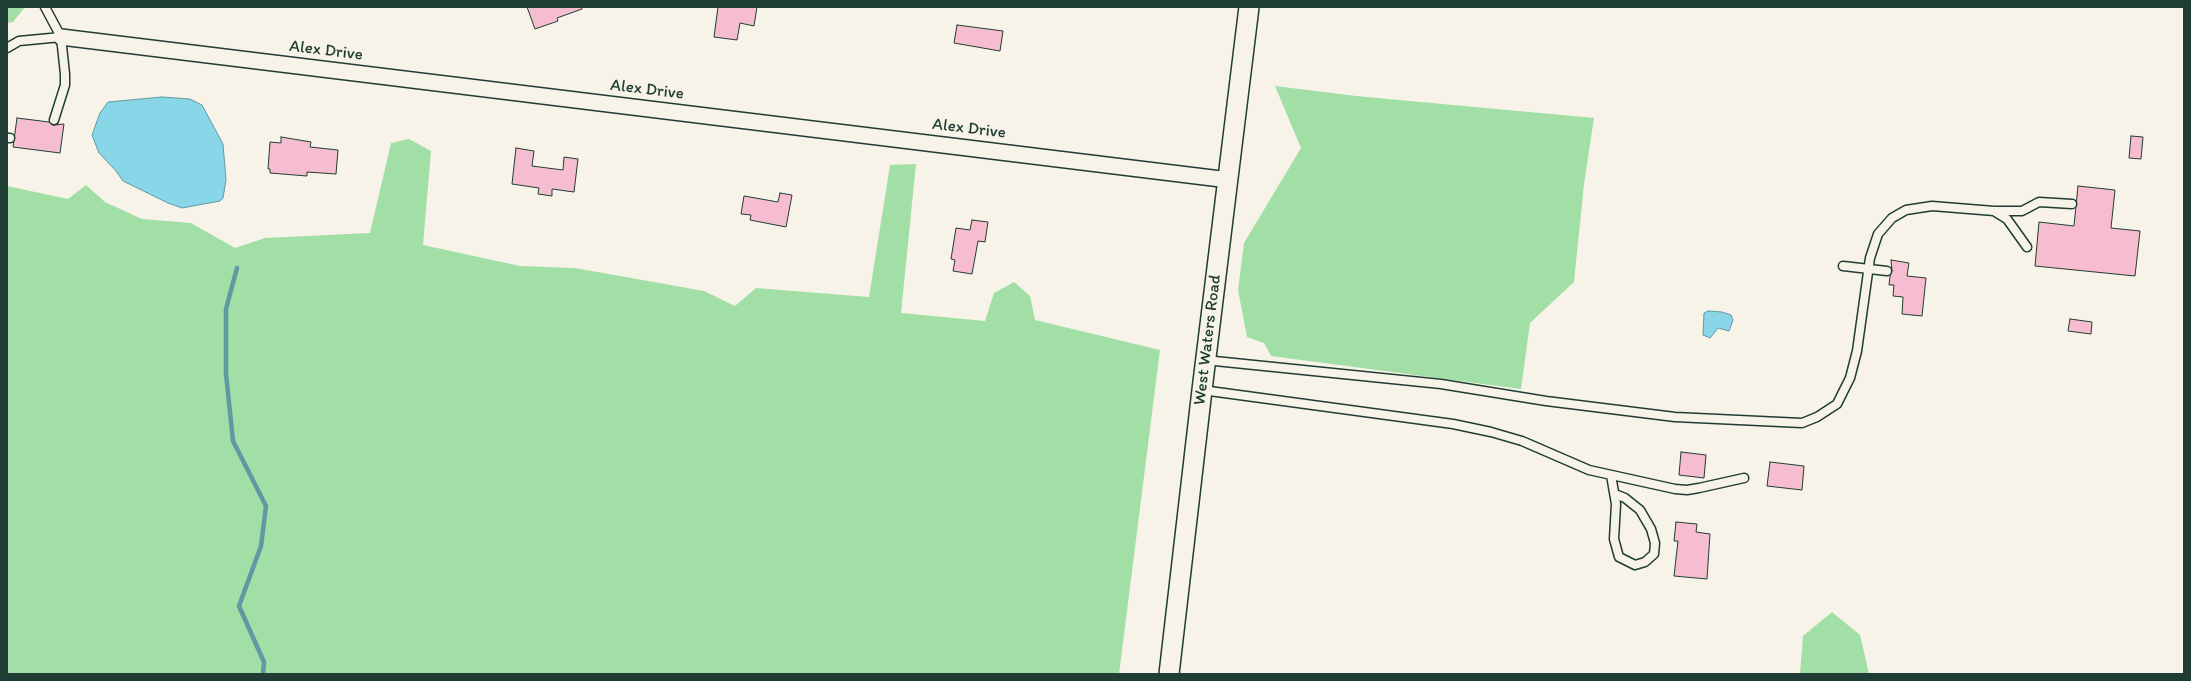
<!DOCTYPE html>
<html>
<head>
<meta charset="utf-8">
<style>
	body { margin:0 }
	#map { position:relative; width:2191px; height:681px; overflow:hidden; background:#f7f3e8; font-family:Itim,sans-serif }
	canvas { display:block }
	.frame { position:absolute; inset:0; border:8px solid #1f3d34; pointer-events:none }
</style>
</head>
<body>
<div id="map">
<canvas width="2191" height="681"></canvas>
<div class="frame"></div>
</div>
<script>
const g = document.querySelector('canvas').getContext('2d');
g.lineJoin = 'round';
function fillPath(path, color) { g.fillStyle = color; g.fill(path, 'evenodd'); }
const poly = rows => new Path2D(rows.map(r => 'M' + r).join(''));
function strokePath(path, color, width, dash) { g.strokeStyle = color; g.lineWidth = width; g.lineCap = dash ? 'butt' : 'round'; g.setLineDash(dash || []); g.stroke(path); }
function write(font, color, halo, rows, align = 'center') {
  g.font = font + ' Itim,sans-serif'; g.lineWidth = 3.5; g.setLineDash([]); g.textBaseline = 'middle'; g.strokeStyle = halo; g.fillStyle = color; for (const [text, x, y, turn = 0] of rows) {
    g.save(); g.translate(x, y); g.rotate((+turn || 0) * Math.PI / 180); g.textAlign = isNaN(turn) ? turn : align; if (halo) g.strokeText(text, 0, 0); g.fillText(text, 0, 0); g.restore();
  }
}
fillPath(poly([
	[7,7,25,7,13,22,7,23],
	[1275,86,1356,96,1594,118,1584,184,1574,282,1530,323,1521,389,1271,356,1264,343,1247,337,1238,290,1244,243,1301,148],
	[409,139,431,151,423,245,520,266,575,268,704,291,735,306,756,288,869,297,890,165,916,164,901,313,985,321,994,293,1014,282,1030,296,1035,320,1160,350,1119,674,7,674,7,186,68,199,86,185,105,202,142,219,191,223,235,248,265,238,370,233,391,143],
	[1832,612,1860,635,1869,674,1800,674,1803,636]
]), '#a2dfa6');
const water = poly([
	[162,97,190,99,202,105,223,144,226,180,223,198,220,201,182,208,168,203,123,181,116,171,99,153,92,135,100,113,108,102,162,97],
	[1708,311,1722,312,1731,315,1733,320,1729,331,1718,328,1710,338,1703,335,1704,313,1708,311]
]);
fillPath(water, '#8ad6e9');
strokePath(water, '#5f99a1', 1);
strokePath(poly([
	[237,268,226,309,226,374,233,441,266,506,261,546,239,606,264,662,263,674]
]), '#5f99a1', 4.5);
const building = poly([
	[527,7,581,7,582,9,557,18,558,21,535,29,527,7],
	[718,7,757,7,754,26,740,23,737,40,714,37,718,7],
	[957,25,1003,31,1000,51,954,43,957,25],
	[17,118,49,122,53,125,64,124,60,153,13,147,17,118],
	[2131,136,2143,137,2141,159,2129,158,2131,136],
	[281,137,311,142,310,147,338,150,336,174,307,172,307,176,270,173,270,169,268,169,270,142,281,143,281,137],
	[516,148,534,151,532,166,563,170,564,157,578,159,574,192,552,189,552,196,538,194,539,188,512,184,516,148],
	[2078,186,2115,190,2111,228,2140,231,2135,276,2035,266,2039,222,2074,226,2078,186],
	[780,193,792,195,786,227,750,220,751,215,741,214,744,196,778,202,780,193],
	[972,220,988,222,985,242,978,241,972,274,953,271,955,260,951,259,956,228,970,230,972,220],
	[1891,260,1909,263,1907,276,1926,278,1922,316,1902,314,1903,297,1893,296,1894,285,1889,285,1890,276,1892,271,1891,260],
	[2070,319,2092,322,2091,334,2068,331,2070,319],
	[1681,452,1706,455,1704,478,1679,475,1681,452],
	[1770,462,1804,466,1802,490,1767,486,1770,462],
	[1676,522,1697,524,1696,532,1710,534,1707,579,1674,576,1678,541,1674,541,1676,522]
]);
fillPath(building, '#f6bdd0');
strokePath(building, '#1f3d34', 1);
const service = poly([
	[45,7,61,37,65,74,65,85,54,120],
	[7,48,19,41,61,37],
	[7,138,10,138],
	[1994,211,2007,219,2027,247],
	[1843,266,1887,271],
	[1205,360,1441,384,1546,401,1675,417,1802,423,1817,417,1837,404,1850,378,1857,351,1870,258,1878,234,1892,218,1906,210,1932,206,1994,211,2022,211,2039,202,2072,204],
	[1202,390,1453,424,1491,432,1522,441,1589,470,1675,489,1687,490,1699,488,1744,478],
	[1611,475,1616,504,1614,539,1619,557,1635,565,1645,562,1654,554,1655,543,1651,529,1640,510,1625,498,1615,494]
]);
const minor = poly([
	[61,37,1229,180]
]);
const tertiary = poly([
	[1169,674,1202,390,1249,7]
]);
strokePath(service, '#1f3d34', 11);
strokePath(minor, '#1f3d34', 18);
strokePath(tertiary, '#1f3d34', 22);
strokePath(service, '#f7f3e8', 8);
strokePath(minor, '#f7f3e8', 15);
strokePath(tertiary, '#f7f3e8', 19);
write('17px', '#1f3d34', '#f7f3e8', [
	["Alex Drive",326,51,7],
	["Alex Drive",647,90,7],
	["Alex Drive",969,129,7],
	["West Waters Road",1208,340,-83]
]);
</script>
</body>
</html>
